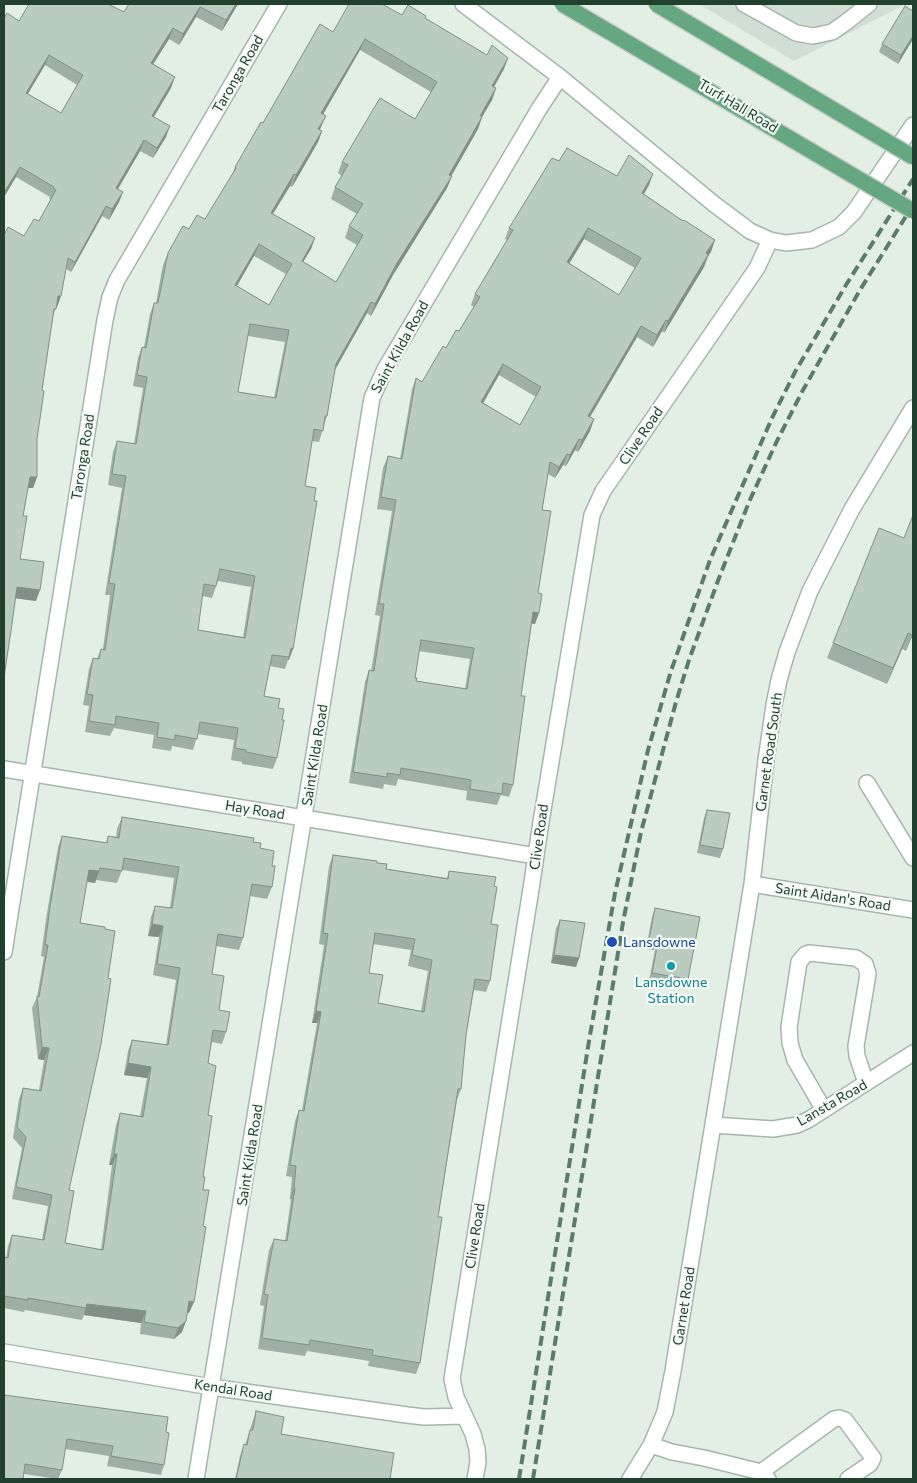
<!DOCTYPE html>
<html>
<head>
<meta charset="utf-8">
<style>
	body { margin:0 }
	#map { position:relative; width:917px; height:1483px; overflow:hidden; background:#e3eee5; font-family:Commissioner,sans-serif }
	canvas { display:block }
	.frame { position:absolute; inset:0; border:5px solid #21412e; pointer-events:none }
</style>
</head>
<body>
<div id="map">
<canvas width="917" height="1483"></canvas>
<div class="frame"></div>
</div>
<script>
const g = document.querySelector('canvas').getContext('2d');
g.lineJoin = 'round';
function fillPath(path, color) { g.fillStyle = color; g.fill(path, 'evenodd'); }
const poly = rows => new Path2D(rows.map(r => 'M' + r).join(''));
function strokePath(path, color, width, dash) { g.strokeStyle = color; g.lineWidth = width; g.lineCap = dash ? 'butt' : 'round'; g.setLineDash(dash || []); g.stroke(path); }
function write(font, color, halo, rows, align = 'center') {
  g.font = font + ' Commissioner,sans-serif'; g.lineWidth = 4.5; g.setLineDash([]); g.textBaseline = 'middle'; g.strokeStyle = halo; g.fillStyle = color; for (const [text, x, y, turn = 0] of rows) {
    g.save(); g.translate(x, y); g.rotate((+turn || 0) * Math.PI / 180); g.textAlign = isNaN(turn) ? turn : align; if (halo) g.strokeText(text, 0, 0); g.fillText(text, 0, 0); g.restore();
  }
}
fillPath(poly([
	[699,4,906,4,794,61]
]), '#d1ded4');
const minor = poly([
	[463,4,560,77,714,204,750,231,770,240,786,243,812,240,839,227,854,212,913,125],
	[744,4,796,33,813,36,832,32,845,23,869,4],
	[4,769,536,856],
	[867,783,913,858],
	[752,884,913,910],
	[4,952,105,320,110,297,117,280,279,4],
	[824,1110,795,1060,790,1043,789,1027,799,962,806,954,809,953,856,958,865,964,868,974,856,1046,857,1056,866,1083],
	[713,1125,773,1129,797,1125,808,1120,913,1053],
	[4,1352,211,1387,407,1415,424,1417,464,1416],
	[651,1445,672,1452,704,1458,761,1472,768,1479],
	[761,1472,834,1419,839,1418,845,1420,873,1458,870,1464,848,1479],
	[196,1479,372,398,385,369,539,109,560,77],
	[475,1479,478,1462,477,1449,473,1434,456,1397,452,1379,531,889,541,822,592,515,603,491,757,268,770,240],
	[630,1479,651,1445,665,1412,673,1371,752,884,766,760,774,705,779,680,787,652,810,591,852,509,913,408]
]);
strokePath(minor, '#a5b7aa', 18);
strokePath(minor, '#fff', 15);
strokePath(poly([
	[519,1479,589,1041,615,893,648,750,671,671,710,560,772,418,795,372,846,285,913,179],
	[533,1479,623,922,641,832,676,702,689,660,719,578,749,502,776,443,803,390,860,290,913,205]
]), '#5b7c69', 4, [10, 5]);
const majorBridge = poly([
	[562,4,913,211],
	[656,4,913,157]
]);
strokePath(majorBridge, '#c1cac4', 18, []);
strokePath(majorBridge, '#64a781', 15);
fillPath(poly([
	[129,4,238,4,222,31,196,17,179,45,169,39,153,64,171,88,154,117,166,137,153,158,140,151,118,189,123,192,119,202,109,220,102,216,71,272,66,269,61,296,57,307,56,307,53,316,42,390,37,439,37,477,33,488,28,488,23,516,20,559,36,601,15,598,24,236,39,221,51,200,49,199,50,197,16,177,4,197,4,18,19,21,124,12],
	[45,65,77,85,61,113,28,94],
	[913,11,913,39,898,64,879,52,882,44],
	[402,15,426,16,425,19,504,69,494,87,496,88,492,100,482,117,478,129,451,176,452,176,447,188,393,275,371,316,367,313,335,370,327,416,319,442,312,441,305,486,289,660,288,660,285,669,270,666,264,696,278,708,277,758,273,769,242,764,242,762,231,760,234,740,198,734,193,750,172,746,171,751,152,748,154,735,114,728,110,736,85,732,89,706,83,705,89,669,93,658,97,659,101,649,103,649,110,595,105,595,122,488,108,485,113,452,117,441,134,444,143,388,133,386,138,358,142,347,144,347,150,314,154,303,156,303,163,265,168,253,189,229,205,219,232,175,235,167,263,123,333,32],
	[360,50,431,92,415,119,342,162,338,173,342,176,335,187,331,199,357,214,349,226,345,238,357,245,336,282,303,262,311,249,315,238,273,214,290,186,292,187,318,142,322,131,320,130,321,127,323,114],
	[254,256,286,274,269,305,237,286],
	[248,336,285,342,274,398,238,392],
	[218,581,251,587,243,637,198,630,202,596,212,598],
	[559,161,649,185,644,194,683,221,715,240,704,267,664,333,662,331,653,347,637,337,590,417,594,419,590,431,578,452,575,450,566,466,563,465,555,478,548,474,542,510,538,593,535,624,532,623,521,696,513,785,509,797,501,795,497,805,466,800,467,791,398,779,396,786,384,784,383,789,349,783,365,682,369,670,371,671,380,616,375,615,392,511,377,509,383,468,388,456,400,459,412,389,416,378,422,382,459,331,474,307,471,305,475,294,507,240,505,239,509,228],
	[584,239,635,268,619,295,569,264],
	[499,375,536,397,520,425,483,403],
	[419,651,470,659,465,689,416,681,415,678],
	[879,528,913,634,906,651,902,649,887,684,827,658],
	[707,810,723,849,720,858,697,853,704,818],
	[122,817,253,842,260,848,272,866,272,887,267,899,250,896,243,938,239,950,216,946,212,974,219,1010,226,1032,222,1044,212,1042,208,1063,208,1115,203,1177,203,1226,189,1313,187,1313,186,1321,182,1332,174,1339,140,1334,141,1323,84,1315,82,1320,25,1310,24,1312,4,1308,4,1257,6,1258,8,1246,12,1235,42,1240,48,1206,12,1199,22,1148,13,1138,19,1099,23,1088,39,1090,44,1060,38,1059,32,1008,37,997,44,957,41,956,46,919,58,847,62,836,106,843,108,836,116,837,117,829],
	[122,870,174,878,170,908,155,906,151,917,148,936,159,937,153,975,176,980,166,1045,132,1040,128,1051,124,1075,147,1078,140,1116,120,1113,116,1125,109,1165,112,1165,101,1250,65,1243,69,1190,80,923,87,882,95,883,96,880,117,883],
	[333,855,377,863,386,869,447,878,449,871,494,886,491,924,490,981,486,992,474,990,466,1035,461,1089,457,1100,438,1217,420,1363,416,1374,368,1366,369,1361,307,1351,305,1356,258,1349,264,1306,260,1305,269,1250,274,1239,285,1241,291,1199,290,1199,292,1177,286,1176,295,1121,299,1110,302,1110,317,1023,312,1023,324,945,319,944,329,866],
	[373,944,411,950,408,966,428,971,421,1011,378,1003,369,973],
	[655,908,688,979,685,988,649,981,655,950,646,949,652,917],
	[560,920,579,958,576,967,551,963,556,928],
	[4,1395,166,1432,164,1465,161,1475,107,1466,109,1456,65,1449,62,1470,58,1479,24,1474],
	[256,1411,281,1434,390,1479,235,1479,240,1456,244,1444,245,1445]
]), '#a0afa5');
fillPath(poly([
	[236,4,238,4,222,31,226,20],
	[200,7,196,17,179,45,183,34],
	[173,28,169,39,147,74,151,63],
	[913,36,913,39,898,64,901,55],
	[365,39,360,50,317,125,321,113],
	[49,55,45,65,22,103,26,93],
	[508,58,504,69,488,97,492,86],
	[175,77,171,88,148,126,152,116],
	[496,88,492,100,476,127,480,116],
	[326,116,321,127,314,140,318,129],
	[482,117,478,129,445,187,449,175],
	[170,126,166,137,153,158,157,148],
	[322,131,318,142,292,187,296,175],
	[144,140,140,151,112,199,116,188],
	[20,167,16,177,4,197,5,191],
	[294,174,290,186,266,225,271,213],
	[653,174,649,185,638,204,642,193],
	[452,176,447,188,393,275,371,316,375,304,397,263],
	[123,192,119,202,109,220,112,209],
	[106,206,102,216,71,272,75,262],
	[588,228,584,239,563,274,567,262],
	[315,238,311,249,297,272,302,261],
	[715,240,711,252,701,265,706,253],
	[259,244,254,256,231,296,235,285],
	[708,255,704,267,664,333,668,321],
	[58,296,61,296,57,307,54,307],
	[371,302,367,313,332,375,336,364],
	[666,320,662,331,653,347,657,335],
	[641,326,637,337,584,427,588,416],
	[503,364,499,375,477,414,481,402],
	[594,419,590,431,578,452,582,440],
	[579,439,575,450,566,466,570,455],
	[567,454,563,465,555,478,559,467],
	[30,477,37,477,33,488,26,488],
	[17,587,40,590,36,601,13,598],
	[533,612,539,613,535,624,529,623],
	[913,632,913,634,906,651],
	[908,633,902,649,887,684,893,668],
	[291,648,293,649,289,660,288,660],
	[89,870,99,871,95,883,85,881],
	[152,924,163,926,159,937,148,936],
	[554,955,579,958,576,967,551,963],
	[316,1011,321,1012,317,1023,312,1023],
	[42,1047,49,1048,44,1060,38,1059],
	[128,1063,151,1067,147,1078,124,1075],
	[114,1154,117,1154,112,1165,109,1165],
	[294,1188,295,1188,291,1199,290,1199],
	[189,1301,194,1302,189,1313,185,1313],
	[87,1304,146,1311,141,1323,84,1315],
	[186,1321,182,1332,174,1339,178,1328]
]), '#828f86');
const building = poly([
	[29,4,108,4,124,12,129,4,236,4,226,20,200,7,183,34,173,28,151,63,175,77,152,116,170,126,157,148,144,140,116,188,123,192,112,209,106,206,75,262,68,258,61,296,58,296,56,309,54,309,42,390,44,391,37,439,37,477,30,477,23,516,27,516,20,559,44,562,40,590,17,587,12,624,4,677,4,235,8,227,24,236,34,219,39,221,56,190,53,188,54,187,20,167,5,191,4,190,4,18,7,13,19,21,29,4],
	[49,55,83,75,61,113,26,93,49,55],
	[349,4,382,4,402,15,408,5,426,16,425,18,487,55,492,45,508,58,492,86,496,88,480,116,482,117,449,175,452,176,397,263,375,304,371,302,336,364,327,416,325,416,323,431,314,429,305,486,316,488,314,501,317,501,293,649,291,648,289,657,272,655,264,696,280,699,278,708,284,709,282,720,284,720,277,758,246,752,246,750,235,748,238,728,200,722,197,739,175,735,175,740,157,737,159,723,116,716,115,725,89,721,93,695,87,694,93,658,99,659,101,649,105,650,115,584,109,583,126,476,112,474,117,441,136,444,147,377,137,375,142,347,146,348,154,303,158,303,168,253,183,226,189,229,197,215,205,219,236,168,235,167,261,122,263,123,320,24,333,32,349,4],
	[365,39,437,82,415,119,380,98,342,162,348,165,335,187,363,204,349,226,363,235,336,282,302,261,315,238,271,213,294,174,296,175,322,131,318,129,326,116,321,113,365,39],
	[259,244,292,264,269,305,235,285,259,244],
	[250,324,289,330,276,398,238,392,250,324],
	[220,569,255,576,245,638,198,630,204,584,216,586,220,569],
	[905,6,913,11,913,36,901,55,882,44,905,6],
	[567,148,617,176,629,155,653,174,642,193,683,221,684,220,715,240,706,253,708,255,668,321,666,320,657,335,641,326,588,416,594,419,582,440,579,439,570,455,567,454,559,467,550,462,542,510,551,511,538,593,542,594,539,613,533,612,521,696,525,696,513,785,503,783,502,794,470,789,471,780,401,768,400,775,387,773,387,777,353,772,369,670,374,671,384,604,379,604,396,500,381,497,388,456,402,459,416,378,422,382,443,346,446,348,456,330,459,331,480,297,475,294,513,230,509,228,552,158,559,161,567,148],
	[588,228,641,258,619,295,567,262,588,228],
	[503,364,541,387,520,425,481,402,503,364],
	[421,640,474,648,467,689,416,681,417,678,415,678,421,640],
	[913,515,913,632,912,635,908,633,893,668,833,643,879,528,904,538,913,515],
	[707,810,730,813,723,849,700,845,707,810],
	[122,817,254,838,253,842,261,843,260,848,274,851,272,866,275,866,272,887,252,884,243,938,218,934,212,974,224,976,219,1010,230,1012,226,1032,213,1030,208,1063,216,1066,208,1115,212,1116,203,1177,205,1177,203,1190,209,1190,203,1226,206,1227,194,1302,189,1301,186,1321,178,1328,144,1322,146,1311,87,1304,86,1308,28,1298,28,1300,4,1296,4,1257,8,1258,12,1235,44,1240,52,1195,16,1187,26,1137,17,1127,23,1088,41,1091,49,1048,42,1047,37,996,39,997,48,945,45,945,50,907,62,836,107,843,108,836,119,838,122,817],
	[124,858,179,867,172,908,155,906,152,924,163,926,157,964,180,968,168,1045,132,1040,128,1063,151,1067,143,1117,120,1113,114,1154,117,1154,103,1250,65,1243,74,1191,69,1190,101,1044,111,979,108,978,115,931,105,929,105,927,80,923,89,870,99,871,100,868,122,871,124,858],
	[333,855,377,861,377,863,387,864,386,869,448,879,449,871,496,877,494,886,497,887,491,924,498,925,490,981,475,979,466,1035,461,1089,458,1089,438,1217,442,1217,420,1363,372,1355,373,1350,310,1340,309,1345,262,1338,268,1295,264,1294,274,1239,287,1241,295,1188,294,1188,296,1166,290,1165,299,1110,304,1111,321,1012,316,1011,328,934,323,933,333,855],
	[375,933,415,939,412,955,432,960,424,1012,378,1003,383,975,369,973,375,933],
	[655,908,700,917,688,979,652,973,658,942,649,940,655,908],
	[560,920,585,923,579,958,554,955,560,920],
	[4,1395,168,1417,166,1432,169,1433,164,1465,111,1456,113,1446,67,1439,62,1470,25,1464,23,1479,4,1479,4,1395],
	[256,1411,284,1417,281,1434,394,1453,390,1479,236,1479,244,1444,247,1445,250,1430,253,1430,256,1411]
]);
fillPath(building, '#baccc0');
strokePath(building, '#828f86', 1);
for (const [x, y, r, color] of [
	[612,942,6,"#1a4fb4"],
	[671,966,5,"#0f9aa8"]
]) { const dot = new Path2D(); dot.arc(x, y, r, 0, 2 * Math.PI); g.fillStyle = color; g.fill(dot); strokePath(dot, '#f4faf5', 2); }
write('14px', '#21412e', '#f4faf5', [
	["Taronga Road",238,74,-60],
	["Turf Hall Road",738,106,31],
	["Saint Kilda Road",400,347,-61],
	["Clive Road",641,436,-56],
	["Taronga Road",83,457,-81],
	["Garnet Road South",769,752,-82],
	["Saint Kilda Road",315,755,-81],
	["Hay Road",255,810,9],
	["Clive Road",539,837,-82],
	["Saint Aidan's Road",833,897,9],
	["Lansta Road",832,1103,-30],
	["Saint Kilda Road",250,1155,-81],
	["Clive Road",475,1236,-81],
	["Garnet Road",684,1306,-81],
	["Kendal Road",233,1390,9]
]);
write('14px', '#164399', '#f4faf5', [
	["Lansdowne",623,942]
], 'left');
write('14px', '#0d838f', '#f4faf5', [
	["Lansdowne",671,982],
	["Station",671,998]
]);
</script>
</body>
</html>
